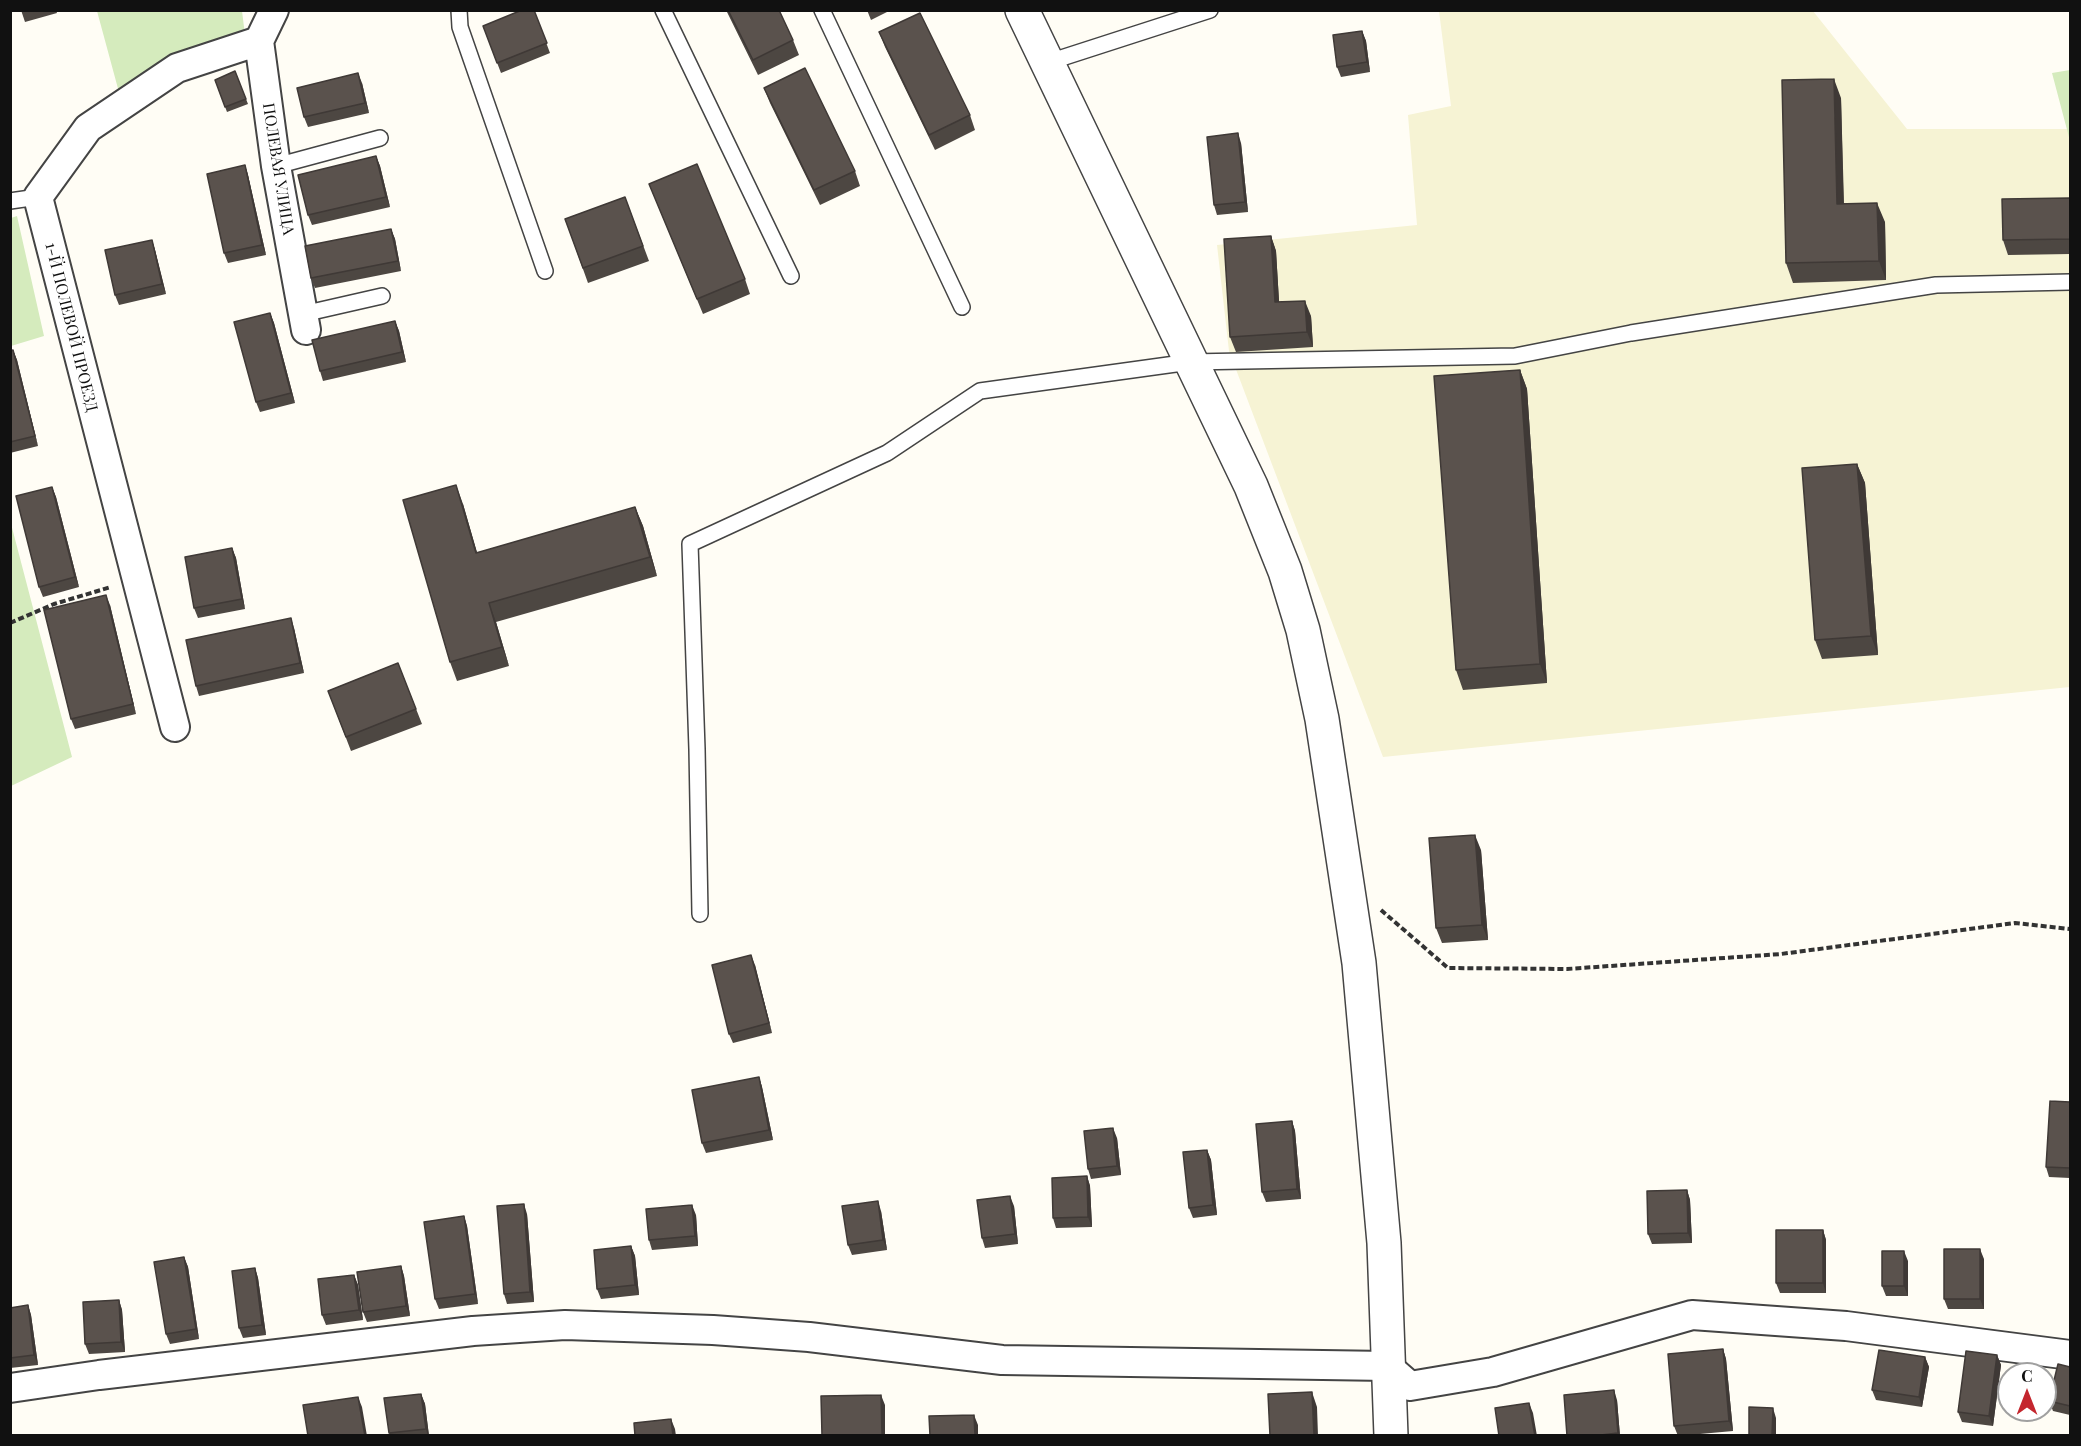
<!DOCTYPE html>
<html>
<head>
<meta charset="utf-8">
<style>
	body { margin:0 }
	#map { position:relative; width:2081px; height:1446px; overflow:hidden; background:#fffdf5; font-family:"Playfair Display",serif }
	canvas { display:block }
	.frame { position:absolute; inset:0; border:12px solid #111; pointer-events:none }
	.north { position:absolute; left:1997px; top:1362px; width:60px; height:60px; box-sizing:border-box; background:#fff; border:2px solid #a0a0a0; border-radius:50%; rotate:0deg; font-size:16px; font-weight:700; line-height:24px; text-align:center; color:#111 }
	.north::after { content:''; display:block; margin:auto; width:21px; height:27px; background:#c4262e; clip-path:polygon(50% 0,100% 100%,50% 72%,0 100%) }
</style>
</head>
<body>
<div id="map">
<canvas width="2081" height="1446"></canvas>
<div class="frame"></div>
<div class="north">С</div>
</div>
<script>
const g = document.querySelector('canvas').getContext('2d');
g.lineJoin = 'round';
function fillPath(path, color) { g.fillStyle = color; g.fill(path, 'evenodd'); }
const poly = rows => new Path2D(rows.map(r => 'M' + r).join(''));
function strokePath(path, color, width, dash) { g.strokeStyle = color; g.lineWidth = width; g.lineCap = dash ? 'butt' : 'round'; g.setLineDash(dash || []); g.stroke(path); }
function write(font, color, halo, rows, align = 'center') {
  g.font = font + ' "Playfair Display",serif'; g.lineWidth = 6; g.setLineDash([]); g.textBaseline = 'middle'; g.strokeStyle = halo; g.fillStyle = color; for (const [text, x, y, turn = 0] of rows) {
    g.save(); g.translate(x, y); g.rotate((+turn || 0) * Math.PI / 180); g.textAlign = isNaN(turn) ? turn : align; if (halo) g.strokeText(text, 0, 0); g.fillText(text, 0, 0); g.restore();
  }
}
fillPath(poly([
	[1439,11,1813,11,1907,129,2070,129,2070,687,1383,757,1229,351,1217,245,1417,225,1408,115,1451,106]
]), '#f6f3d4');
fillPath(poly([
	[97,11,242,11,245,35,120,96],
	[2070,70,2070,141,2052,73],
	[17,216,44,336,11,346,11,218],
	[10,520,72,757,11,786,10,786]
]), '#d5ebbd');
const service = poly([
	[459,10,460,27,545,271],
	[663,10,791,276],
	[822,10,962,307],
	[1049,62,1210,10],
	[276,166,380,138],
	[10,201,38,197],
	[303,314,382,296],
	[700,914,697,749,690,544,887,453,980,391,1190,362,1515,356,1631,333,1936,285,2070,282]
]);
const minor = poly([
	[274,10,259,41,276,166,306,330],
	[175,727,38,197,88,128,177,68,259,41],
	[10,1388,99,1375,473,1331,565,1325,713,1330,809,1337,1002,1360,1387,1366,1410,1386,1493,1372,1692,1315,1846,1326,2070,1355]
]);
const tertiary = poly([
	[1022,10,1251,486,1285,571,1303,630,1322,719,1359,963,1384,1243,1391,1436]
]);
strokePath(service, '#444', 18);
strokePath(minor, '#444', 32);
strokePath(tertiary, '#444', 36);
strokePath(poly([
	[10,623,54,604,111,587],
	[1381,910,1448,968,1567,969,1781,954,2015,923,2070,929]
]), '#333', 4, [6, 3]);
strokePath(service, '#fff', 15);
strokePath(minor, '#fff', 28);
strokePath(tertiary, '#fff', 33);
fillPath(poly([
	[21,10,56,10,57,13,25,22],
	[534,10,550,53,501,73,483,26],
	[726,10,779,10,793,40,799,55,758,75],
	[867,10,891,10,871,20],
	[1362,31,1366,41,1370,72,1341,77,1337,67],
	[879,32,970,115,975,130,935,150,885,47],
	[235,71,248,104,227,112,215,80],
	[362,83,369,113,308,127,304,117],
	[764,88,855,171,860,186,820,205,770,103],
	[1841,98,1844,203,1885,222,1886,280,1793,283,1786,263],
	[1241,143,1248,212,1217,215,1214,205],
	[376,156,380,166,390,207,312,225,308,215],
	[245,165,248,175,266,255,228,263,224,253],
	[649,184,745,279,750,294,703,314],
	[625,197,649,261,588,283,565,219],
	[2070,198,2070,254,2008,255,2003,240],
	[391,229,395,239,401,271,315,288,311,278],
	[1271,236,1276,251,1279,302,1311,316,1313,347,1236,352,1230,337],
	[152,240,155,250,166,294,119,305,115,295],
	[270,313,274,323,295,403,260,412,256,402],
	[395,321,399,331,406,362,323,381,320,371],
	[13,350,17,360,38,446,10,453,10,351],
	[1520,370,1527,389,1547,683,1463,690,1456,670],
	[1857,464,1865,483,1878,655,1822,659,1815,640],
	[52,487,56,497,79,587,43,597,39,587],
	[463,504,477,553,635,507,643,526,657,576,496,622,509,666,457,681,450,662],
	[232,548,236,558,245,609,198,618,194,608],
	[110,605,136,714,75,729,71,719],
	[294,628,304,673,199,696,196,686],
	[398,663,422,724,351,751,328,691],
	[1481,850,1488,940,1442,943,1436,928],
	[755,965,772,1033,733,1043,729,1034],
	[759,1077,762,1087,773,1140,706,1153,702,1143],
	[2070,1102,2070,1178,2049,1177,2046,1167],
	[1292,1121,1295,1131,1301,1199,1266,1202,1262,1192],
	[1117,1138,1121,1175,1091,1179,1088,1169],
	[1207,1150,1211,1160,1217,1215,1193,1218,1189,1208],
	[1087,1176,1090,1186,1092,1227,1056,1228,1053,1218],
	[1687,1190,1690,1200,1692,1243,1652,1244,1648,1234],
	[1014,1206,1018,1244,985,1248,982,1238],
	[881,1211,887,1250,852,1255,848,1245],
	[527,1214,534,1302,507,1304,504,1294],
	[696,1215,698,1246,652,1250,649,1240],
	[464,1216,467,1226,478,1304,439,1309,435,1299],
	[1823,1230,1826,1240,1826,1293,1780,1293,1776,1283],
	[631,1246,635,1256,639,1295,601,1299,597,1289],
	[184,1257,188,1267,199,1339,170,1344,166,1334],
	[1984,1259,1984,1309,1948,1309,1944,1299],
	[1908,1261,1908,1296,1886,1296,1882,1286],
	[401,1266,404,1276,410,1316,367,1322,363,1312],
	[255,1268,258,1278,266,1335,243,1338,239,1328],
	[354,1275,358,1285,363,1320,326,1325,322,1315],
	[119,1300,122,1310,125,1352,89,1354,85,1344],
	[28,1305,31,1315,38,1365,10,1368,10,1308],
	[1723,1349,1726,1359,1733,1431,1678,1436,1674,1426],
	[1997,1355,2001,1365,1993,1426,1962,1422,1958,1412],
	[1925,1357,1929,1367,1922,1407,1876,1400,1872,1390],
	[2070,1367,2070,1415,2053,1411,2049,1401],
	[421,1394,425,1404,429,1436,390,1436,389,1433],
	[1617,1400,1620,1436,1567,1436]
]), '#4d4742');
fillPath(poly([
	[1362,31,1366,41,1370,72,1367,62],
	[358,73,362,83,369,113,365,103],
	[1834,79,1841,98,1844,223,1837,204],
	[1238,133,1241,143,1248,212,1245,202],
	[376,156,380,166,390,207,386,197],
	[245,165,248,175,266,255,262,245],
	[1877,203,1885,222,1886,280,1879,261],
	[391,229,395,239,401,271,398,261],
	[1271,236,1276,251,1280,317,1275,302],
	[152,240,155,250,166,294,162,284],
	[1305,301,1311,316,1313,347,1307,332],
	[270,313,274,323,295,403,291,393],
	[395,321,399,331,406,362,402,352],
	[13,350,17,360,38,446,35,436],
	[1520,370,1527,389,1547,683,1540,664],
	[1857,464,1865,483,1878,655,1871,636],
	[456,485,463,504,483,573,476,553],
	[52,487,56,497,79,587,75,577],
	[635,507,643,526,657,576,650,557],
	[232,548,236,558,245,609,242,599],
	[106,595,110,605,136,714,133,704],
	[489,603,496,622,509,666,502,647],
	[291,618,294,628,304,673,300,663],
	[1475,835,1481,850,1488,940,1482,925],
	[751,955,755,965,772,1033,769,1023],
	[759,1077,762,1087,773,1140,769,1130],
	[1292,1121,1295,1131,1301,1199,1297,1189],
	[1113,1128,1117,1138,1121,1175,1117,1166],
	[1207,1150,1211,1160,1217,1215,1213,1205],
	[1087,1176,1090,1186,1092,1227,1088,1217],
	[1687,1190,1690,1200,1692,1243,1688,1233],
	[1010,1196,1014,1206,1018,1244,1015,1234],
	[878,1201,881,1211,887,1250,883,1240],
	[524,1204,527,1214,534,1302,530,1292],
	[692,1205,696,1215,698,1246,695,1236],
	[464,1216,467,1226,478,1304,475,1294],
	[1823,1230,1826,1240,1826,1293,1823,1283],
	[631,1246,635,1256,639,1295,635,1285],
	[1980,1249,1984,1259,1984,1309,1980,1299],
	[1904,1251,1908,1261,1908,1296,1904,1286],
	[184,1257,188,1267,199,1339,196,1329],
	[401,1266,404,1276,410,1316,406,1306],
	[255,1268,258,1278,266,1335,262,1325],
	[354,1275,358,1285,363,1320,359,1310],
	[119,1300,122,1310,125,1352,121,1342],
	[28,1305,31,1315,38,1365,34,1355],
	[1723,1349,1726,1359,1733,1431,1729,1421],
	[1997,1355,2001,1365,1993,1426,1989,1416],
	[1925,1357,1929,1367,1922,1407,1919,1397],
	[1614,1390,1617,1400,1620,1436,1618,1436,1618,1433],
	[1312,1392,1317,1407,1318,1436,1314,1436],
	[421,1394,425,1404,429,1436,428,1436,426,1429],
	[881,1395,885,1405,885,1436,882,1436],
	[358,1397,362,1407,367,1436,365,1436],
	[1529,1403,1533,1413,1537,1436,1535,1436],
	[1773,1408,1776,1418,1776,1436,1772,1436],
	[974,1415,978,1425,978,1436,975,1436],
	[671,1419,675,1429,676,1436,673,1436]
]), '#3f3936');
const building = poly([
	[522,10,534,10,547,43,497,63,483,26,522,10],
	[728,10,779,10,793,40,753,60,728,10],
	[920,13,970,115,929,135,879,32,920,13],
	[1362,31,1367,62,1337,67,1333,35,1362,31],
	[805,68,855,171,814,190,764,88,805,68],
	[235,71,246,99,225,107,215,80,235,71],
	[358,73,365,103,304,117,297,88,358,73],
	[1834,79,1837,204,1877,203,1879,261,1786,263,1782,80,1834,79],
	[1238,133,1245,202,1214,205,1207,137,1238,133],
	[376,156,386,197,308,215,298,175,376,156],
	[697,164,745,279,697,299,649,184,697,164],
	[245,165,262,245,224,253,207,174,245,165],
	[625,197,643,246,583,268,565,219,625,197],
	[2070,198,2070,239,2003,240,2002,199,2070,198],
	[391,229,398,261,311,278,305,246,391,229],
	[1271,236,1275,302,1305,301,1307,332,1230,337,1224,239,1271,236],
	[152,240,162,284,115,295,105,250,152,240],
	[270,313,291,393,256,402,234,322,270,313],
	[395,321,402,352,320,371,312,340,395,321],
	[13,350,35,436,10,442,10,351,13,350],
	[1520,370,1540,664,1456,670,1434,376,1520,370],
	[1857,464,1871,636,1815,640,1802,468,1857,464],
	[456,485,476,553,635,507,650,557,489,603,502,647,450,662,403,500,456,485],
	[52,487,75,577,39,587,16,496,52,487],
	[232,548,242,599,194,608,185,557,232,548],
	[106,595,133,704,71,719,44,610,106,595],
	[291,618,300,663,196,686,186,640,291,618],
	[398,663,416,709,346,737,328,691,398,663],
	[1475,835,1482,925,1436,928,1429,838,1475,835],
	[751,955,769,1023,729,1034,712,965,751,955],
	[759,1077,769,1130,702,1143,692,1090,759,1077],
	[2050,1101,2070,1102,2070,1168,2046,1167,2050,1101],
	[1292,1121,1297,1189,1262,1192,1256,1124,1292,1121],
	[1113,1128,1117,1166,1088,1169,1084,1131,1113,1128],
	[1207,1150,1213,1205,1189,1208,1183,1152,1207,1150],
	[1087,1176,1088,1217,1053,1218,1052,1178,1087,1176],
	[1687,1190,1688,1233,1648,1234,1647,1191,1687,1190],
	[1010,1196,1015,1234,982,1238,977,1200,1010,1196],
	[878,1201,883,1240,848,1245,842,1206,878,1201],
	[524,1204,530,1292,504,1294,497,1206,524,1204],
	[692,1205,695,1236,649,1240,646,1209,692,1205],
	[464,1216,475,1294,435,1299,424,1222,464,1216],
	[1776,1230,1823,1230,1823,1283,1776,1283,1776,1230],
	[631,1246,635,1285,597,1289,594,1250,631,1246],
	[1944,1249,1980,1249,1980,1299,1944,1299,1944,1249],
	[1882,1251,1904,1251,1904,1286,1882,1286,1882,1251],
	[184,1257,196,1329,166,1334,154,1262,184,1257],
	[401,1266,406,1306,363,1312,357,1272,401,1266],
	[255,1268,262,1325,239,1328,232,1271,255,1268],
	[354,1275,359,1310,322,1315,318,1279,354,1275],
	[119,1300,121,1342,85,1344,83,1302,119,1300],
	[28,1305,34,1355,10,1358,10,1308,28,1305],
	[1723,1349,1729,1421,1674,1426,1668,1354,1723,1349],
	[1879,1350,1925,1357,1919,1397,1872,1390,1879,1350],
	[1966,1351,1997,1355,1989,1416,1958,1412,1966,1351],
	[2058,1364,2070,1367,2070,1406,2049,1401,2058,1364],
	[1614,1390,1618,1433,1592,1436,1567,1436,1564,1395,1614,1390],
	[1312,1392,1314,1436,1270,1436,1268,1394,1312,1392],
	[421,1394,426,1429,389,1433,384,1398,421,1394],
	[881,1395,882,1436,822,1436,821,1396,881,1395],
	[358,1397,365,1436,308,1436,303,1405,358,1397],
	[1529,1403,1535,1436,1499,1436,1495,1408,1529,1403],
	[1749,1407,1773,1408,1772,1436,1749,1436,1749,1407],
	[974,1415,975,1436,930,1436,929,1416,974,1415],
	[671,1419,673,1436,635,1436,634,1423,671,1419]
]);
fillPath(building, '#5a524d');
strokePath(building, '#3f3936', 1.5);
write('16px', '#111', '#fff', [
	["ПОЛЕВАЯ УЛИЦА",278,169,81],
	["1-Й ПОЛЕВОЙ ПРОЕЗД",71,327,76]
]);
</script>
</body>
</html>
